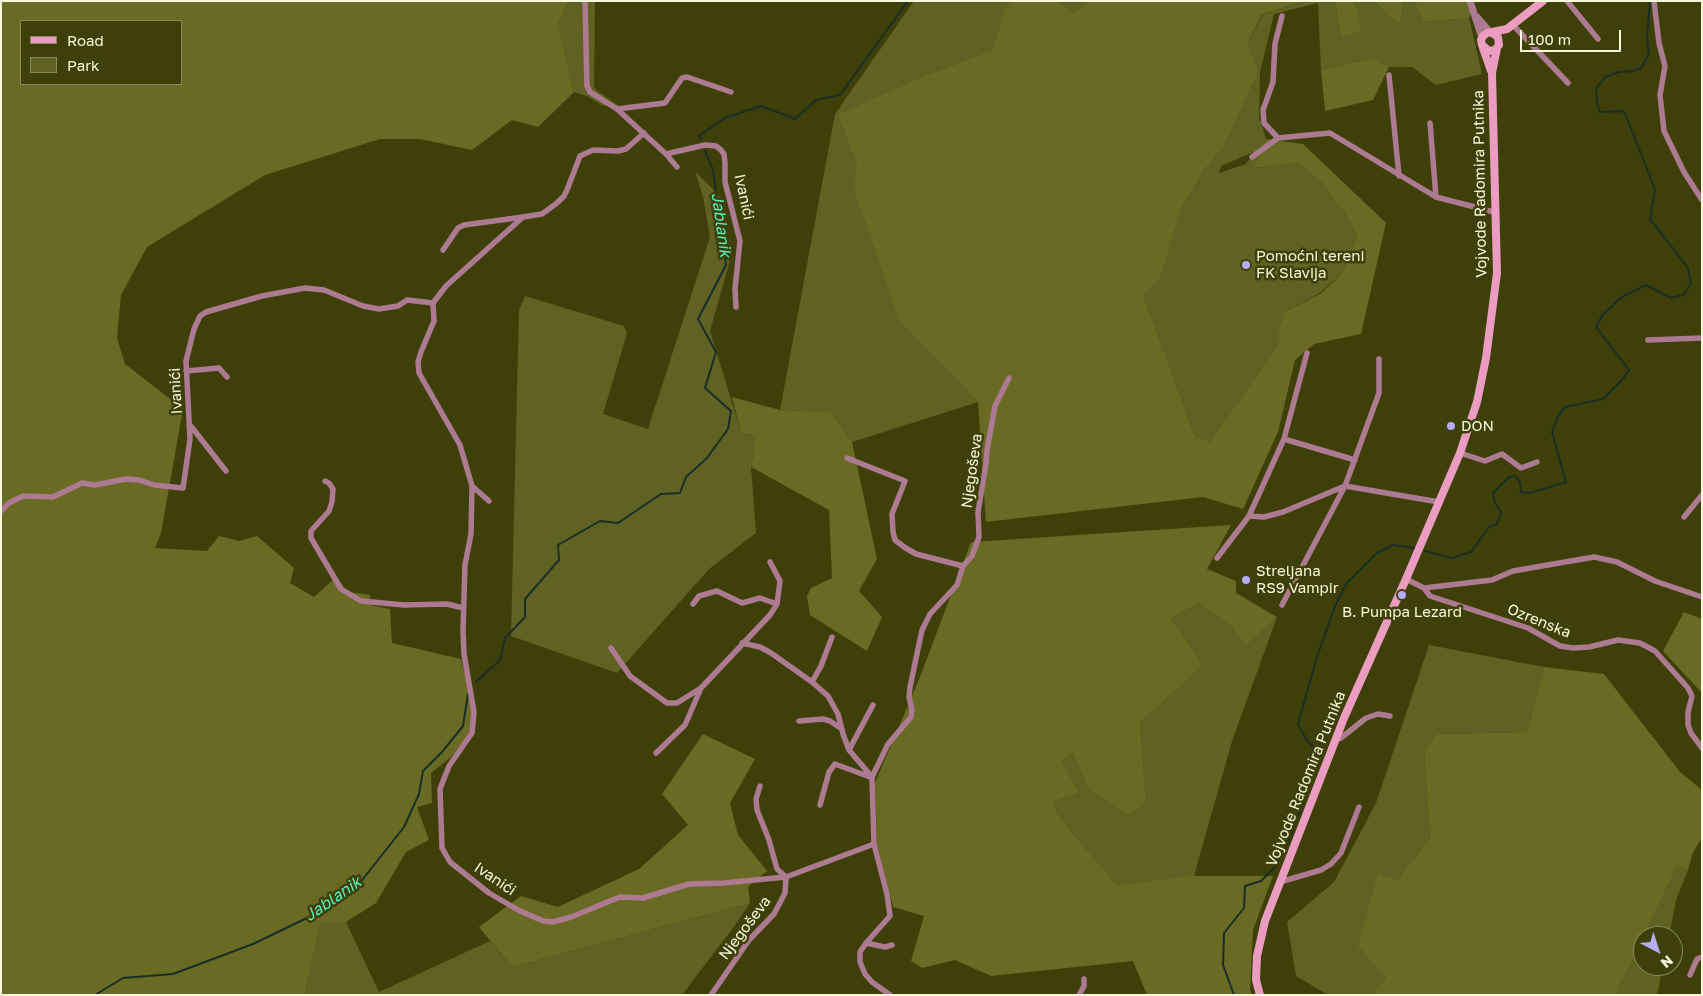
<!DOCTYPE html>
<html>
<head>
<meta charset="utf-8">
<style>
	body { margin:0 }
	#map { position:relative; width:1703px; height:996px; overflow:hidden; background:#3f4009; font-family:"Golos Text",sans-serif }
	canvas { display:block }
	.frame { position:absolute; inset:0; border:2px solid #f6f8dc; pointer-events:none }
	.legend { position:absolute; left:20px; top:20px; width:162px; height:65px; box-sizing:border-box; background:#3f4009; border:1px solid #888a5d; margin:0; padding:6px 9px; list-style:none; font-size:15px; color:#f6f8dc }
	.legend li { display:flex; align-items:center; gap:10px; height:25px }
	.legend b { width:25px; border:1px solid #888a5d }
	.north { position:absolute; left:1633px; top:926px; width:50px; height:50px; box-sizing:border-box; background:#3f4009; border:1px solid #888a5d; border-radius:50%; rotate:140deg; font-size:14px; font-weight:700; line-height:20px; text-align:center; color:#f6f8dc }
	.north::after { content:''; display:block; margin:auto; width:18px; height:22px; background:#b6acf8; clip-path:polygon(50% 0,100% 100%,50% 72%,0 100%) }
	.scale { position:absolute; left:1520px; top:30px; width:101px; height:22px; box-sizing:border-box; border:2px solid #f6f8dc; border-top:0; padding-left:6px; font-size:15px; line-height:18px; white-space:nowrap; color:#f6f8dc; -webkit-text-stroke:4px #3f4009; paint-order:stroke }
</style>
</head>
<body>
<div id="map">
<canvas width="1703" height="996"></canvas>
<div class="frame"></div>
<ul class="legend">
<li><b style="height:6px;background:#ea9cc1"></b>Road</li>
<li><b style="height:14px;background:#606223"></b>Park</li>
</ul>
<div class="north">N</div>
<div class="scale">100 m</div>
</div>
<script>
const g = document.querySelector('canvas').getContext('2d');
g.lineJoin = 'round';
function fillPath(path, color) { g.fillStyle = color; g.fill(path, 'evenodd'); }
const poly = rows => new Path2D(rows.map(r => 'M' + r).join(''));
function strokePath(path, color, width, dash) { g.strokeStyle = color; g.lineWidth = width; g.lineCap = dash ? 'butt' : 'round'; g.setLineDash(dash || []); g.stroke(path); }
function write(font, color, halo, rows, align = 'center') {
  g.font = font + ' "Golos Text",sans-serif'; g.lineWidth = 5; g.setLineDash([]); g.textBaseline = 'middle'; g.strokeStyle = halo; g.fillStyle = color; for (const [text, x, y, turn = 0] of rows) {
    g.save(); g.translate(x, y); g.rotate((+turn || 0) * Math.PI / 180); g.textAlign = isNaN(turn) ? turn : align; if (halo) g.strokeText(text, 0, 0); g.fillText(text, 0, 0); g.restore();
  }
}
fillPath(poly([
	[569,1,595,1,594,86,596,90,619,106,603,106,587,96,574,92,558,24],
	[914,1,1011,1,1005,8,994,50,919,78,839,116,858,163,853,188,899,319,978,402,852,442,830,412,780,410,835,114],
	[1057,1,1090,1,1072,13],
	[1307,1,1335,1,1341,38,1360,31,1355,1,1374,1,1399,25,1404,1,1414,1,1423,22,1469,18,1482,74,1436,85,1412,67,1389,67,1374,58,1321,70,1318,3,1274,14,1260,72,1259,117,1266,139,1253,168,1299,163,1320,181,1347,216,1357,237,1342,274,1318,294,1284,312,1279,328,1279,346,1210,442,1195,436,1143,295,1159,281,1183,205,1203,172,1223,147,1247,44,1263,14],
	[1256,151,1246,164,1219,173,1221,166],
	[695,171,724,201,724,244,731,257,710,331,741,432,756,436,751,467,756,533,709,569,617,673,511,636,519,310,525,296,624,326,627,333,603,414,648,429,710,237,703,197],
	[1198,603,1232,627,1246,644,1277,617,1232,741,1194,876,1117,885,1060,818,1053,802,1078,793,1062,762,1072,752,1088,788,1128,816,1146,801,1140,723,1203,665,1171,619],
	[1429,645,1544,667,1527,732,1436,734,1424,751,1430,838,1397,880,1378,873,1386,978,1371,995,1325,995,1325,993,1296,976,1287,922,1334,882,1376,803],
	[1677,864,1688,870,1676,900,1669,936,1643,936],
	[750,903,733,928,682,995,304,995,321,922,346,922,379,992,490,941,512,967],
	[1643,937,1643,966,1663,966,1657,995,1618,995,1619,985]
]), '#606223');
fillPath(poly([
	[1,1,569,1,558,24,574,92,538,127,512,120,472,150,420,139,380,139,265,175,147,247,121,295,117,338,125,364,183,409,161,533,155,548,207,551,219,536,239,541,257,536,294,568,290,583,314,597,336,577,348,592,370,595,371,605,390,609,392,643,461,659,471,698,472,733,451,757,431,773,432,803,417,807,429,840,406,852,376,903,346,922,321,922,304,995,1,995],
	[21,21,181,21,181,84,21,84],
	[1011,1,1057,1,1072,13,1090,1,1307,1,1262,14,1247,44,1258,72,1223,147,1203,172,1183,205,1159,281,1143,295,1195,436,1210,442,1278,346,1279,328,1284,312,1320,294,1342,274,1357,237,1347,216,1320,181,1299,163,1253,168,1266,139,1303,144,1386,223,1361,334,1314,344,1295,360,1278,432,1243,509,1203,497,986,522,978,402,899,320,853,188,857,163,838,115,919,78,993,50,1005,8],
	[1335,1,1355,1,1361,31,1341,38],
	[1374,1,1404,1,1399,25],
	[1414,1,1474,1,1469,18,1423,22],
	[1374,58,1389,67,1373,100,1325,111,1321,70],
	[732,397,780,410,830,412,852,442,877,559,859,591,882,617,867,651,810,615,807,596,811,588,832,578,829,510,751,467,756,436,741,432],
	[1231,525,1207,569,1236,581,1236,593,1277,617,1246,645,1232,627,1198,603,1171,619,1203,665,1140,723,1146,801,1128,816,1088,788,1072,752,1062,762,1079,793,1053,802,1060,818,1117,885,1189,876,1273,876,1253,930,1250,990,1252,995,1147,995,1133,961,991,976,955,960,922,968,911,961,924,916,893,907,877,844,875,783,920,677,971,542],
	[1684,612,1702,619,1702,693,1663,651],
	[1544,667,1604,674,1680,772,1702,790,1702,838,1693,852,1688,870,1677,865,1628,969,1619,985,1618,995,1371,995,1386,978,1358,946,1378,873,1397,880,1430,838,1424,751,1436,734,1527,732],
	[703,734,755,759,730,803,738,835,767,871,748,887,750,903,512,967,479,927,521,896,558,907,639,869,688,825,662,794]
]), '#696a24');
strokePath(poly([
	[701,140,699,136,725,118,761,106,795,119,816,100,840,95,908,1],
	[1425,551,1452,558,1471,552,1489,527,1497,524,1501,512,1495,503,1493,493,1509,477,1515,476,1520,482,1521,492,1530,493,1566,482,1552,432,1558,416,1565,407,1603,399,1622,380,1629,370,1596,327,1603,314,1622,297,1646,285,1671,298,1683,295,1691,284,1688,268,1650,219,1655,189,1626,116,1623,111,1600,112,1597,103,1596,89,1605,77,1619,72,1634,71,1641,68,1649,54,1647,38,1650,1],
	[476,682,500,660,505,638,525,617,525,599,559,560,558,545,600,521,618,523,661,494,680,493,686,477,707,458,728,429,731,411,705,388,716,352,698,319,726,265,713,170,705,151],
	[95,995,123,978,173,974,253,944,311,916,359,884,404,827,419,794,423,771,442,752,463,726,468,694],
	[1234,995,1223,965,1224,933,1244,908,1245,886,1261,881,1275,867,1289,840,1321,755,1306,739,1298,724,1317,657,1335,606,1346,584,1377,553,1393,545,1414,548]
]), '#192e27', 2);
strokePath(poly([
	[585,1,587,86,590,92,617,109,666,154,677,167],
	[1567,1,1598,39],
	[1654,1,1659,43,1665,66,1660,95,1664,131,1684,172,1702,200],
	[1512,24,1568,83],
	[1389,75,1399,176],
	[617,109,665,103,682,78,687,77,731,92],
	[1430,123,1436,197],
	[644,133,626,149,618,151,593,150,580,156,567,190,564,196,557,203,542,214,523,217,446,286,433,303,434,321,421,352,418,362,419,373,460,445,472,486,471,534,465,565,463,631,464,654,474,712,472,733,449,766,440,789,442,848,450,862,489,893,518,910,543,921,553,922,571,917,620,897,643,898,689,884,724,883,786,877],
	[1278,138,1264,123,1263,110,1273,82,1275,44,1282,16],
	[666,154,705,145,716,146,721,150,724,154,725,163,725,182,740,241,735,289,736,307],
	[1252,157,1278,138,1330,133,1436,197,1494,212],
	[443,250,458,228,464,225,523,217],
	[1648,340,1702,338],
	[1307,353,1284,439,1249,516,1264,517,1283,512,1345,486,1379,393,1379,359],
	[186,371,219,368,227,377],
	[190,425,226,471],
	[1284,439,1355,460],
	[1460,453,1485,461,1502,454,1521,468,1537,462],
	[847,458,905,481,892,514,893,532,895,540,904,547,916,554,963,566],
	[325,481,329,483,333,489,332,502,329,511,311,531,311,538,341,589,361,601,404,605,447,604,463,608],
	[472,486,489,501],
	[1,511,9,503,23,496,53,497,82,483,95,485,126,479,139,480,154,485,183,488,190,439,186,361,194,329,200,316,206,312,262,296,305,288,324,290,363,306,379,309,398,306,407,300,433,303],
	[1684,517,1702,495],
	[1217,558,1249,516],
	[1406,579,1424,588,1492,580,1513,571,1594,557,1617,562,1655,581,1702,597],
	[1424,588,1430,596,1528,628,1560,646,1573,648,1589,647,1618,640,1640,643,1655,651,1688,688,1692,696,1688,712,1688,725,1691,733,1702,748],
	[693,604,699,596,717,591,742,603,760,598,777,604],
	[1282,605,1345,486,1439,502],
	[742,643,760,647,771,653,812,682,828,696,838,714,843,734,849,750,872,777],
	[611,648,630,676,667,703,677,703,701,688,770,615,777,604,780,581,770,562],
	[812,682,821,666,832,637],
	[799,721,823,719,830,721,842,729],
	[1336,740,1341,738,1366,718,1378,714,1390,716],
	[849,750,873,705],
	[656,753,685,725,701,688],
	[760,786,756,799,757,810,769,840,777,869,786,877],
	[820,805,829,772,835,764,870,777],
	[1280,882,1321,870,1331,864,1341,853,1359,807],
	[866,943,885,947,892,945],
	[1690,975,1697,959,1702,957],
	[711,995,749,940,774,914,785,893,786,877,874,844],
	[890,995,872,982,865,974,860,962,860,952,866,943,890,916,887,894,874,844,872,777,888,744,911,717,912,709,909,697,910,687,922,630,930,614,957,585,963,566,972,556,976,545,979,537,978,512,986,464,987,450,995,406,1009,378],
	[1079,995,1084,986,1084,979]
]), '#ac7b91', 5.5);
strokePath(poly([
	[1470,1,1482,38],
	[1477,17,1490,32]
]), '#ac7b91', 7);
strokePath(poly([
	[1492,33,1498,37,1499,45,1495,50,1489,51,1482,45,1481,40,1483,36,1487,33,1507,29,1543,1],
	[1483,48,1491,71],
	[1260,995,1256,980,1257,956,1265,921,1344,718,1406,579,1460,453,1477,402,1486,358,1497,273,1492,73,1497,48]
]), '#ea9cc1', 8);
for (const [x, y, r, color] of [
	[1246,265,5,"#b6acf8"],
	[1451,426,5,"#b6acf8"],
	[1246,580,5,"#b6acf8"],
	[1402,595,5,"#b6acf8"]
]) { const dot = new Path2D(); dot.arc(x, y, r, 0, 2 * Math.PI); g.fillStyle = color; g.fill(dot); strokePath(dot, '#3f4009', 2); }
write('15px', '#f6f8dc', '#3f4009', [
	["Vojvode Radomira Putnika",1480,184,-91],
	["Ivanići",744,197,78],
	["Ivanići",176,391,-93],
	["Njegoševa",972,471,-82],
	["Ozrenska",1539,621,22],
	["Vojvode Radomira Putnika",1306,779,-68],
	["Ivanići",495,879,34],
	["Njegoševa",745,928,-53]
]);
write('15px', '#f6f8dc', '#3f4009', [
	["Pomoćni tereni",1256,256],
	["FK Slavija",1256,273],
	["DON",1461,426],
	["Streljana",1256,571],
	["RS9 Vampir",1256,588],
	["B. Pumpa Lezard",1402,612,"center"]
], 'left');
write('italic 16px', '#55f1c4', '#3f4009', [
	["Jablanik",721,225,82],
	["Jablanik",333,899,-35]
]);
</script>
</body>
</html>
